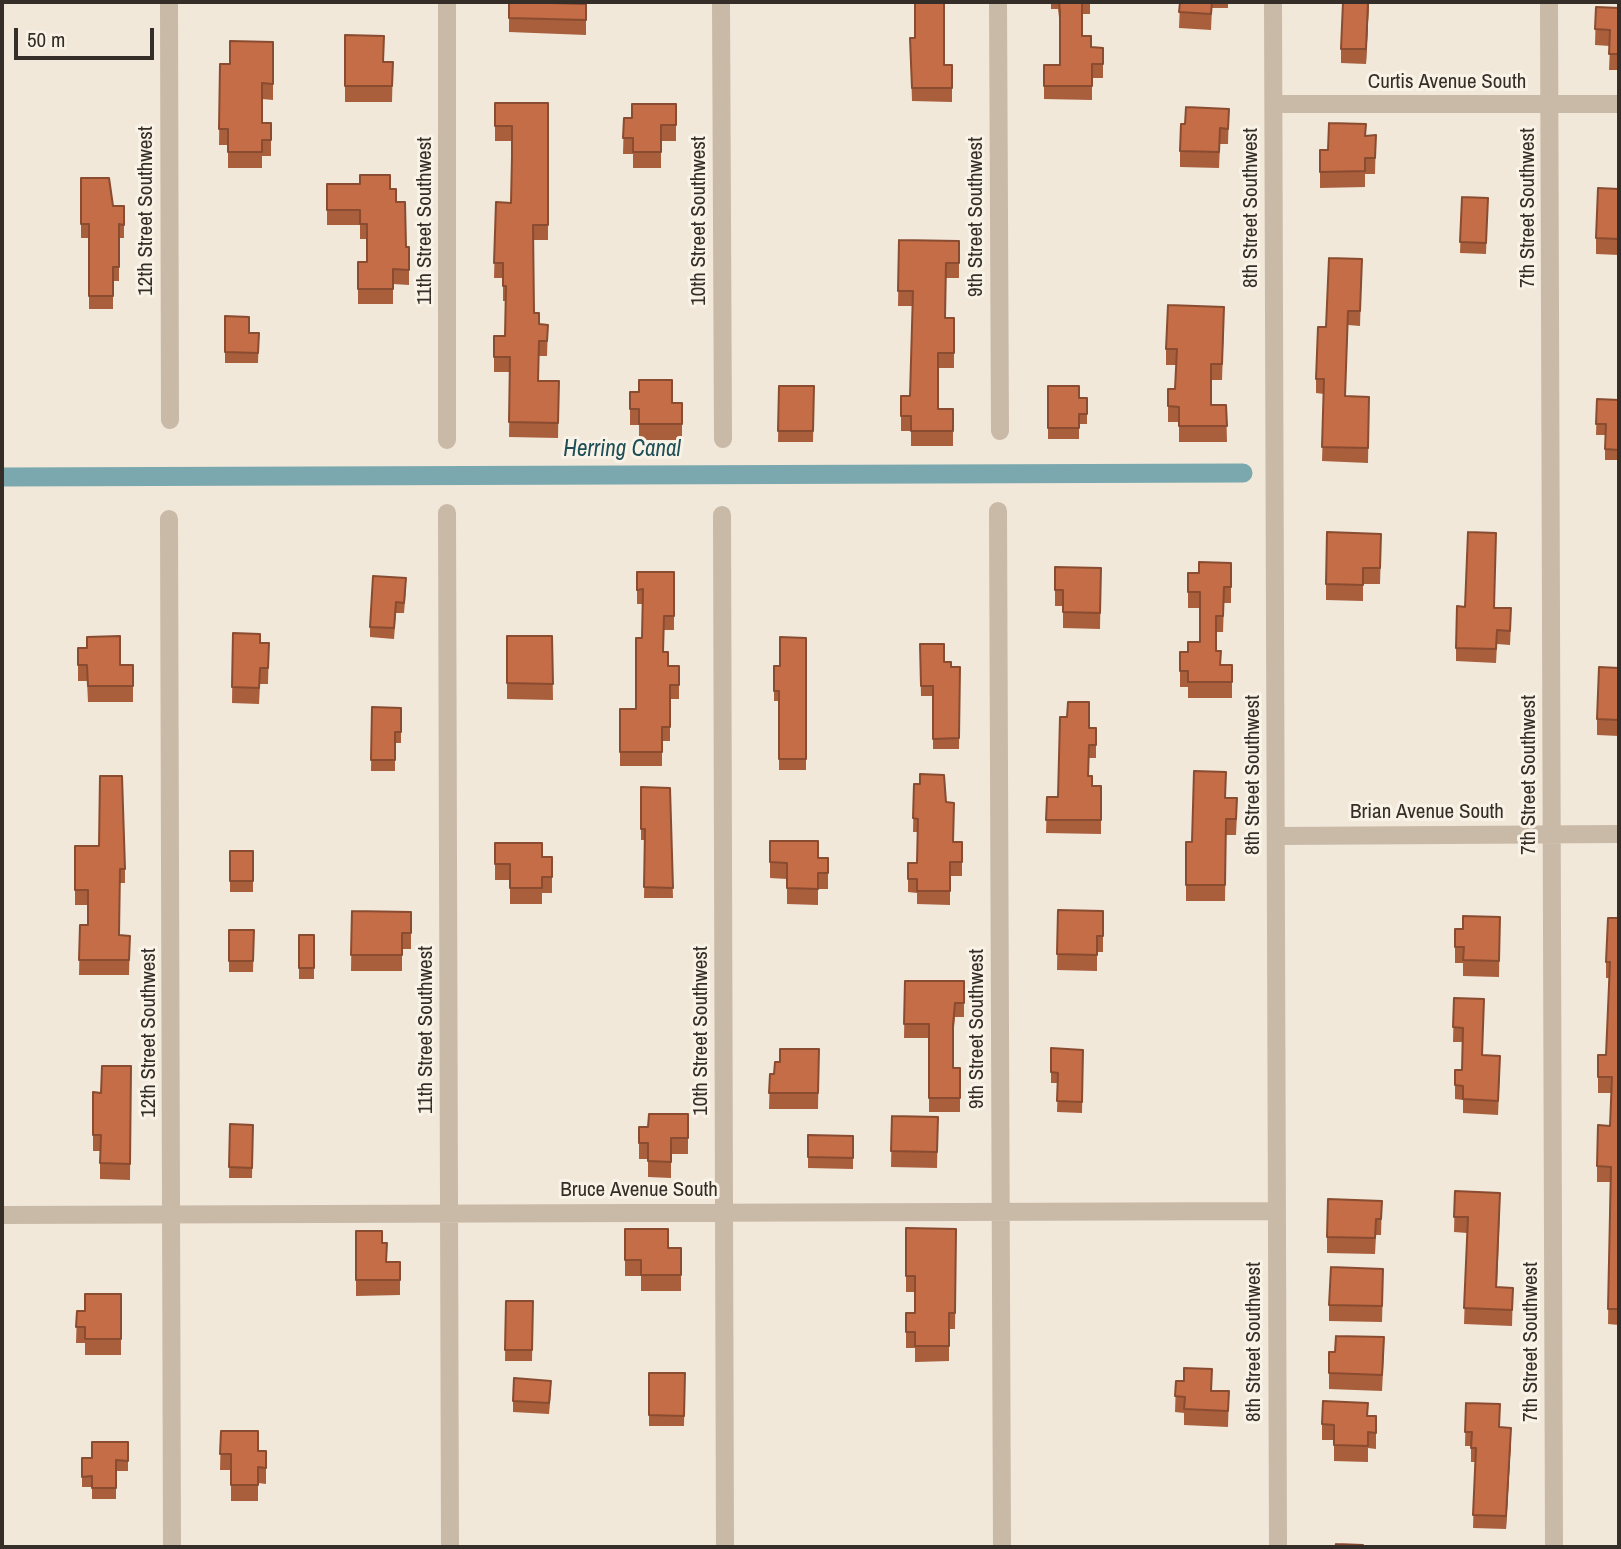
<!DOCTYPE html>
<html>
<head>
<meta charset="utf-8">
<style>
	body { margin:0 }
	#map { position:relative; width:1621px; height:1549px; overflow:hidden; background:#f1e8da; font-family:"Archivo Narrow",sans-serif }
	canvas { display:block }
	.frame { position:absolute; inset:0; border:4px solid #352d27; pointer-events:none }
	.scale { position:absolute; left:14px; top:28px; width:140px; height:32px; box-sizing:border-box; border:4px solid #352d27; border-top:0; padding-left:9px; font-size:21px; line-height:24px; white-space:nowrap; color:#352d27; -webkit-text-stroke:5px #f9f2e6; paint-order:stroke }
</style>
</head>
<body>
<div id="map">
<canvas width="1621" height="1549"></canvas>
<div class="frame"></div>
<div class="scale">50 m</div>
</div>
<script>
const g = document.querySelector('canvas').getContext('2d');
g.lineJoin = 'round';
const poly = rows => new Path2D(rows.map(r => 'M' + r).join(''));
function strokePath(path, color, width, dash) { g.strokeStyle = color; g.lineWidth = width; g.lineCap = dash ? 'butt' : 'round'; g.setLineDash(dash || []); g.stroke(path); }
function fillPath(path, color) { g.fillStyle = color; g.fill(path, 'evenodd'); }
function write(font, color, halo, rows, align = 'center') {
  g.font = font + ' "Archivo Narrow",sans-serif'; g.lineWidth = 6; g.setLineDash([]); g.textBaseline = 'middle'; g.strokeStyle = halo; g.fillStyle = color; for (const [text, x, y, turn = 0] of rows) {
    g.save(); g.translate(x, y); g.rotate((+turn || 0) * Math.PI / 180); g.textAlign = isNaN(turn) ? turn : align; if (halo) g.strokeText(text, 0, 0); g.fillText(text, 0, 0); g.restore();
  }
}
strokePath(poly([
	[2,477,1243,473]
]), '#7aa8ae', 19);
strokePath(poly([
	[169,2,170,420],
	[447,2,447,440],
	[721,2,723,439],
	[998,2,1000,431],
	[1273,2,1278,1547],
	[1549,2,1554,1547],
	[1274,104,1619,104],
	[998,511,1002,1547],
	[447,513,450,1547],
	[722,515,725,1547],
	[169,519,172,1547],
	[1276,836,1619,834],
	[2,1215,1277,1211]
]), '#c9b9a7', 18);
fillPath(poly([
	[496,2,552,2,552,3,586,4,586,35,509,32,509,4,496,4],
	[634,2,676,2,676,4,634,4],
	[1042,2,1090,2,1090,14,1082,14,1082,36,1091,47,1103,48,1103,78,1092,78,1092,100,1044,99,1044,65,1060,65,1060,26,1058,9,1051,9,1051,3,1042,3],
	[1180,2,1228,2,1228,8,1212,8,1211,30,1179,28],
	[1369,2,1366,64,1341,63,1341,49],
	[1596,7,1619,8,1619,70,1609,70,1610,46,1595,45],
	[345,35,384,62,393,62,392,102,345,102],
	[910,38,944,65,952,65,952,102,912,101],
	[273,42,273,100,262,99,262,123,271,123,271,156,262,156,262,168,228,168,228,145,219,145,220,64,230,64],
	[495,103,548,103,548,240,533,240,534,313,539,324,548,325,547,356,539,356,539,381,559,381,558,438,509,437,510,372,494,372,494,336,505,336,506,301,503,301,503,278,494,278,496,202,511,203,512,141,495,141],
	[676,104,676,141,661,141,661,168,633,168,633,154,623,154,624,118,632,118],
	[1229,109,1228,144,1220,144,1219,168,1180,167,1180,151,1185,124],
	[1376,135,1375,174,1365,174,1365,187,1320,188,1320,150,1328,150,1366,136],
	[81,178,113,206,124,206,124,238,119,238,119,281,113,281,113,309,89,309,89,238,81,238],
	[327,184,390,189,396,202,406,247,409,247,409,285,393,284,393,304,358,304,358,262,367,262,367,239,360,239,360,225,327,225],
	[1619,189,1619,255,1596,254,1596,238],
	[1462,197,1488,198,1486,254,1460,253],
	[899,240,959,241,959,278,946,278,945,318,954,318,954,368,938,368,938,409,953,409,953,446,911,446,911,431,901,431,901,396,910,396,913,306,898,306],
	[1362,259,1360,326,1348,325,1345,396,1369,397,1368,463,1322,461,1324,394,1316,393,1316,379,1326,327],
	[225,316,249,333,259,333,258,363,225,363],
	[1224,323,1222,380,1211,380,1211,405,1226,405,1227,442,1179,442,1179,422,1168,422,1168,389,1175,389,1176,365,1166,365,1166,349],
	[779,386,814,386,813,442,778,442],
	[1048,386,1079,398,1087,414,1087,424,1079,424,1079,439,1048,439],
	[630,392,672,403,682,403,682,440,639,440,639,425,630,425],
	[1597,399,1619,400,1619,460,1605,460,1605,435,1596,435],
	[1381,550,1380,584,1363,584,1363,601,1326,600,1326,584],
	[1231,563,1231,603,1224,603,1223,632,1216,632,1216,651,1221,665,1232,665,1232,698,1188,698,1188,687,1180,687,1180,652,1188,652,1200,642,1200,608,1188,608,1188,573,1199,573],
	[1055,567,1101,568,1100,629,1063,628,1063,606,1055,606],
	[637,572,674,572,674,630,664,630,663,652,668,666,679,666,679,699,670,699,670,741,662,741,662,766,620,766,620,709,636,709,642,638,642,604,637,604],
	[406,589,404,613,396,613,394,639,370,637,370,627],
	[1494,608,1511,622,1510,645,1497,644,1496,663,1456,661,1456,648],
	[233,633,260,643,269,643,268,684,260,684,259,704,232,703],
	[507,636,552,636,553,700,507,699],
	[806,638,806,770,779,770,779,701,774,701,774,666,780,666],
	[920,644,951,667,960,667,959,749,933,749,933,696,921,696],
	[78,648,120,665,133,665,133,702,88,702,87,681,78,681],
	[1619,668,1619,736,1597,735,1597,719],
	[372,707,401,708,401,743,395,743,395,771,371,771],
	[1089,728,1096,728,1096,758,1089,758,1088,776,1092,786,1101,786,1101,834,1046,833,1047,797,1058,797],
	[914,784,946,802,953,842,962,842,962,876,950,876,950,905,917,904,917,893,908,892,908,863,917,863,917,832,913,832],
	[641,787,670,788,673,898,644,898,645,840,641,840],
	[1226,798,1237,814,1236,835,1226,835,1225,901,1186,901,1186,842,1192,842],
	[770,841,818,858,828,858,828,889,818,889,818,905,787,904,787,879,770,878],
	[495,843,542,857,552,857,552,893,542,893,542,904,510,904,510,880,495,880],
	[75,846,125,869,125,883,120,883,119,935,130,936,129,975,79,975,80,925,88,925,88,905,75,905],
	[230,851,253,851,253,892,230,892],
	[1058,910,1103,911,1103,952,1097,952,1097,971,1057,970],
	[352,911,411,912,411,949,402,949,402,971,351,971],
	[1500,917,1499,977,1463,976,1463,963,1455,963,1455,929,1463,929],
	[1619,918,1619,1325,1608,1324,1610,1182,1597,1182,1597,1166,1610,1126,1611,1093,1598,1093,1598,1055,1606,1055,1609,978,1606,978,1606,962],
	[229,930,254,930,253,972,229,972],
	[299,935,314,935,314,979,299,979],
	[905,981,964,981,964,1017,955,1017,953,1038,953,1068,960,1068,960,1112,929,1112,929,1038,904,1038],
	[1454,998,1483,1055,1500,1070,1498,1115,1463,1113,1463,1100,1455,1099,1455,1070,1462,1070,1463,1042,1453,1042],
	[1051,1048,1083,1050,1082,1113,1057,1112,1058,1083,1051,1083],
	[819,1049,818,1109,769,1109,770,1074,774,1074,780,1062],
	[131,1066,130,1180,100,1179,100,1151,93,1151,93,1092,101,1093],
	[688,1114,688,1154,671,1154,671,1178,648,1177,648,1159,639,1159,639,1127,648,1127],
	[892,1116,938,1117,937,1168,891,1167],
	[230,1124,253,1125,252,1178,229,1178],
	[808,1135,853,1136,853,1169,808,1168],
	[1455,1191,1500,1209,1497,1287,1513,1288,1512,1326,1464,1324,1467,1233,1454,1232],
	[1382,1201,1381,1235,1376,1235,1375,1254,1327,1253,1327,1237],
	[906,1228,956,1229,955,1329,949,1329,949,1361,915,1362,915,1348,906,1348,906,1313,915,1313,915,1292,906,1292],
	[625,1229,668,1248,681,1248,681,1291,641,1291,641,1276,625,1276],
	[356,1231,382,1243,387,1262,400,1262,400,1295,356,1296],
	[1383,1285,1382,1322,1329,1321,1329,1305],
	[121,1294,121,1355,85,1355,85,1343,76,1343,77,1311,85,1311],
	[506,1301,533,1301,532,1361,505,1361],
	[1329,1352,1384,1353,1382,1391,1329,1389],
	[649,1373,685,1373,684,1426,649,1426],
	[1176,1381,1212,1391,1229,1391,1228,1427,1184,1425,1184,1413,1175,1412],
	[551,1392,549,1414,513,1412,513,1401],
	[1466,1403,1499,1427,1511,1441,1506,1529,1473,1528,1475,1462,1471,1462,1471,1446,1465,1446],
	[1368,1416,1376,1416,1376,1449,1368,1448,1368,1462,1334,1461,1334,1440,1322,1440,1322,1424],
	[221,1431,258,1451,266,1451,266,1484,258,1483,258,1501,231,1501,231,1470,220,1470],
	[128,1442,128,1471,116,1471,116,1499,92,1499,92,1487,82,1487,82,1477,92,1458]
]), '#a95e3c');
fillPath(poly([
	[1368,2,1369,2,1366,64,1366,49],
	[1511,1428,1511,1441,1506,1529,1506,1516]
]), '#894c31');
const building = poly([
	[509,2,552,2,552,3,586,4,586,20,509,18,509,2],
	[915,2,944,2,944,65,952,65,952,88,912,88,910,38,915,38,915,2],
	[1059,2,1082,2,1082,36,1091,36,1091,47,1103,48,1103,64,1092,64,1092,86,1044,86,1044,65,1060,65,1060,12,1059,2],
	[1180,2,1212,2,1211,14,1179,12,1180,2],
	[1343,2,1368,2,1366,49,1341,49,1343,2],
	[1596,7,1619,8,1619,54,1609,54,1610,30,1595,29,1596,7],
	[345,35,384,36,383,62,393,62,392,86,345,86,345,35],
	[230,41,273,42,273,84,262,83,262,123,271,123,271,140,262,140,262,152,228,152,228,129,219,129,220,64,230,64,230,41],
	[495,103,548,103,548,225,533,225,534,313,539,313,539,324,548,325,547,341,539,341,538,381,559,381,558,423,509,422,510,357,494,357,494,336,505,336,506,286,503,286,503,263,494,263,496,202,511,203,512,156,512,126,495,126,495,103],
	[632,104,676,104,676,125,661,125,661,152,633,152,633,138,623,138,624,118,632,118,632,104],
	[1186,107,1229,109,1228,129,1220,128,1219,152,1180,151,1181,124,1185,124,1186,107],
	[1329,123,1366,124,1365,136,1376,135,1375,158,1365,158,1365,171,1320,172,1320,150,1328,150,1329,123],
	[360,175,390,175,390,189,396,189,396,202,405,202,406,247,409,247,409,270,393,269,393,289,358,289,358,262,367,262,367,224,360,224,360,210,327,210,327,184,360,184,360,175],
	[81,178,109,178,113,206,124,206,124,225,119,224,119,267,113,267,113,296,89,296,89,224,81,224,81,178],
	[1598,188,1619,189,1619,239,1596,238,1598,188],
	[1462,197,1488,198,1486,243,1460,242,1462,197],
	[899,240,959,241,959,263,946,263,945,318,954,318,954,353,938,353,938,409,953,409,953,431,911,431,911,416,901,416,901,396,910,396,913,291,898,291,899,240],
	[1329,258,1362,259,1360,311,1348,311,1345,396,1369,397,1368,448,1322,447,1324,379,1316,379,1318,327,1326,327,1329,258],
	[1168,305,1224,307,1222,364,1211,364,1211,405,1226,405,1227,426,1179,426,1179,407,1168,406,1168,389,1175,389,1177,349,1166,349,1168,305],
	[225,316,249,317,249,333,259,333,258,353,225,352,225,316],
	[639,380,672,380,672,403,682,403,682,424,639,424,639,409,630,409,630,392,639,392,639,380],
	[779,386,814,386,813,431,778,431,779,386],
	[1048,386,1079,386,1079,398,1087,398,1087,414,1079,414,1079,428,1048,428,1048,386],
	[1597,399,1619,400,1619,450,1605,449,1606,424,1596,424,1597,399],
	[1327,532,1381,534,1380,568,1363,568,1363,585,1326,584,1327,532],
	[1468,532,1496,533,1494,608,1511,608,1510,631,1497,630,1496,649,1456,648,1457,606,1465,607,1468,532],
	[1199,562,1231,563,1231,587,1224,587,1223,616,1216,616,1216,651,1221,651,1220,665,1232,665,1232,682,1188,682,1188,671,1180,671,1180,652,1188,652,1188,642,1200,642,1200,592,1188,592,1188,573,1199,573,1199,562],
	[1055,567,1101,568,1100,613,1063,612,1063,590,1055,590,1055,567],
	[637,572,674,572,674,616,664,616,663,652,668,652,668,666,679,666,679,685,670,685,670,727,662,727,662,752,620,752,620,709,636,709,636,638,642,638,643,589,637,590,637,572],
	[373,576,406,578,404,603,396,602,394,628,370,627,373,576],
	[233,633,260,634,260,643,269,643,268,668,260,668,259,688,232,687,233,633],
	[120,636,120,665,133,665,133,686,88,686,87,665,78,665,78,648,87,648,87,637,120,636],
	[507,636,552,636,553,684,507,683,507,636],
	[780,637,806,638,806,759,779,759,779,691,774,691,774,666,780,666,780,637],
	[920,644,944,644,944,662,951,662,951,667,960,667,959,738,933,739,933,686,921,686,920,644],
	[1599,667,1619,668,1619,720,1597,719,1599,667],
	[1068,702,1089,702,1089,728,1096,728,1096,745,1089,745,1088,776,1092,776,1092,786,1101,786,1101,820,1046,820,1047,797,1058,797,1060,717,1067,717,1068,702],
	[372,707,401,708,401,732,395,732,395,760,371,760,372,707],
	[1194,771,1226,772,1225,798,1237,798,1236,819,1226,819,1225,885,1186,885,1186,842,1192,842,1194,771],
	[920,774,944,775,946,802,954,803,953,842,962,842,962,862,950,862,950,891,917,891,917,879,908,879,908,863,917,863,918,819,913,818,914,784,920,784,920,774],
	[100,776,122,776,125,869,120,869,119,935,130,936,129,960,79,960,80,925,88,925,88,890,75,890,75,846,99,846,100,776],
	[641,787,670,788,673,888,644,887,645,829,641,829,641,787],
	[770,841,818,841,818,858,828,858,828,873,818,873,818,889,787,888,787,863,770,862,770,841],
	[495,843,542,843,542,857,552,857,552,877,542,877,542,888,510,888,510,864,495,864,495,843],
	[230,851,253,851,253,881,230,881,230,851],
	[1058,910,1103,911,1103,936,1097,936,1097,955,1057,954,1058,910],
	[352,911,411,912,411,933,402,933,402,955,351,955,352,911],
	[1463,916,1500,917,1499,961,1463,960,1464,947,1455,947,1455,929,1463,929,1463,916],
	[1608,918,1619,918,1619,1309,1608,1309,1611,1167,1597,1166,1598,1125,1610,1126,1612,1077,1598,1077,1598,1055,1606,1055,1610,962,1606,962,1608,918],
	[229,930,254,930,253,961,229,961,229,930],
	[299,935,314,935,314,968,299,968,299,935],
	[905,981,964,981,964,1003,955,1003,953,1025,953,1068,960,1068,960,1098,929,1098,929,1024,904,1024,905,981],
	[1454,998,1484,999,1482,1055,1500,1056,1498,1101,1463,1099,1463,1086,1455,1085,1455,1070,1462,1070,1463,1028,1453,1027,1454,998],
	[1051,1048,1083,1050,1082,1102,1057,1101,1058,1073,1051,1072,1051,1048],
	[780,1049,819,1049,818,1093,769,1093,770,1074,774,1074,775,1062,780,1062,780,1049],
	[102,1066,131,1066,130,1164,100,1163,101,1135,93,1135,93,1092,101,1093,102,1066],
	[649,1114,688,1114,688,1138,671,1138,671,1162,648,1161,648,1143,639,1143,639,1127,648,1127,649,1114],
	[892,1116,938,1117,937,1152,891,1151,892,1116],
	[230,1124,253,1125,252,1168,229,1167,230,1124],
	[808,1135,853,1136,853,1158,808,1157,808,1135],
	[1455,1191,1500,1193,1496,1287,1513,1288,1512,1310,1464,1308,1468,1217,1454,1217,1455,1191],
	[1328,1199,1382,1201,1381,1219,1376,1219,1375,1238,1327,1237,1328,1199],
	[906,1228,956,1229,955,1313,949,1313,949,1346,915,1346,915,1332,906,1332,906,1313,915,1313,915,1276,906,1276,906,1228],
	[625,1229,668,1229,668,1248,681,1248,681,1275,641,1275,641,1260,625,1260,625,1229],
	[356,1231,382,1231,382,1243,387,1243,386,1262,400,1262,400,1280,356,1280,356,1231],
	[1331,1267,1383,1269,1382,1306,1329,1305,1331,1267],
	[85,1294,121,1294,121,1339,85,1339,85,1327,76,1327,77,1311,85,1311,85,1294],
	[506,1301,533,1301,532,1350,505,1350,506,1301],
	[1336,1336,1384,1337,1382,1375,1329,1373,1329,1352,1335,1352,1336,1336],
	[1184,1368,1212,1369,1211,1391,1229,1391,1228,1411,1184,1409,1185,1397,1175,1396,1176,1381,1184,1381,1184,1368],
	[649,1373,685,1373,684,1416,649,1415,649,1373],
	[514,1378,551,1381,549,1403,513,1401,514,1378],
	[1323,1401,1368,1403,1367,1416,1376,1416,1376,1433,1368,1432,1368,1446,1334,1445,1334,1425,1322,1424,1323,1401],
	[1466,1403,1500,1404,1499,1427,1511,1428,1506,1516,1473,1515,1476,1448,1471,1448,1472,1432,1465,1432,1466,1403],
	[221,1431,258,1431,258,1451,266,1451,266,1468,258,1467,258,1485,231,1485,231,1454,220,1454,221,1431],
	[92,1442,128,1442,128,1461,116,1460,116,1488,92,1488,92,1476,82,1477,82,1458,92,1458,92,1442],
	[1336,1544,1363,1545,1363,1547,1335,1547,1336,1544]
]);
fillPath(building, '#c46d46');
strokePath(building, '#894c31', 2);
write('21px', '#352d27', '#f9f2e6', [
	["Curtis Avenue South",1447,82],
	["8th Street Southwest",1251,208,-90],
	["7th Street Southwest",1528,208,-90],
	["12th Street Southwest",146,211,-90],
	["9th Street Southwest",976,217,-90],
	["11th Street Southwest",425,221,-90],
	["10th Street Southwest",699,221,-90],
	["8th Street Southwest",1253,775,-90],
	["7th Street Southwest",1529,775,-90],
	["Brian Avenue South",1427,812],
	["9th Street Southwest",977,1029,-90],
	["11th Street Southwest",426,1030,-90],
	["10th Street Southwest",701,1031,-90],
	["12th Street Southwest",149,1033,-90],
	["Bruce Avenue South",639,1190],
	["8th Street Southwest",1254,1342,-90],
	["7th Street Southwest",1531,1342,-90]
]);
write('italic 23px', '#1e4e56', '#f9f2e6', [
	["Herring Canal",622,450]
]);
</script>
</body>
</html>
